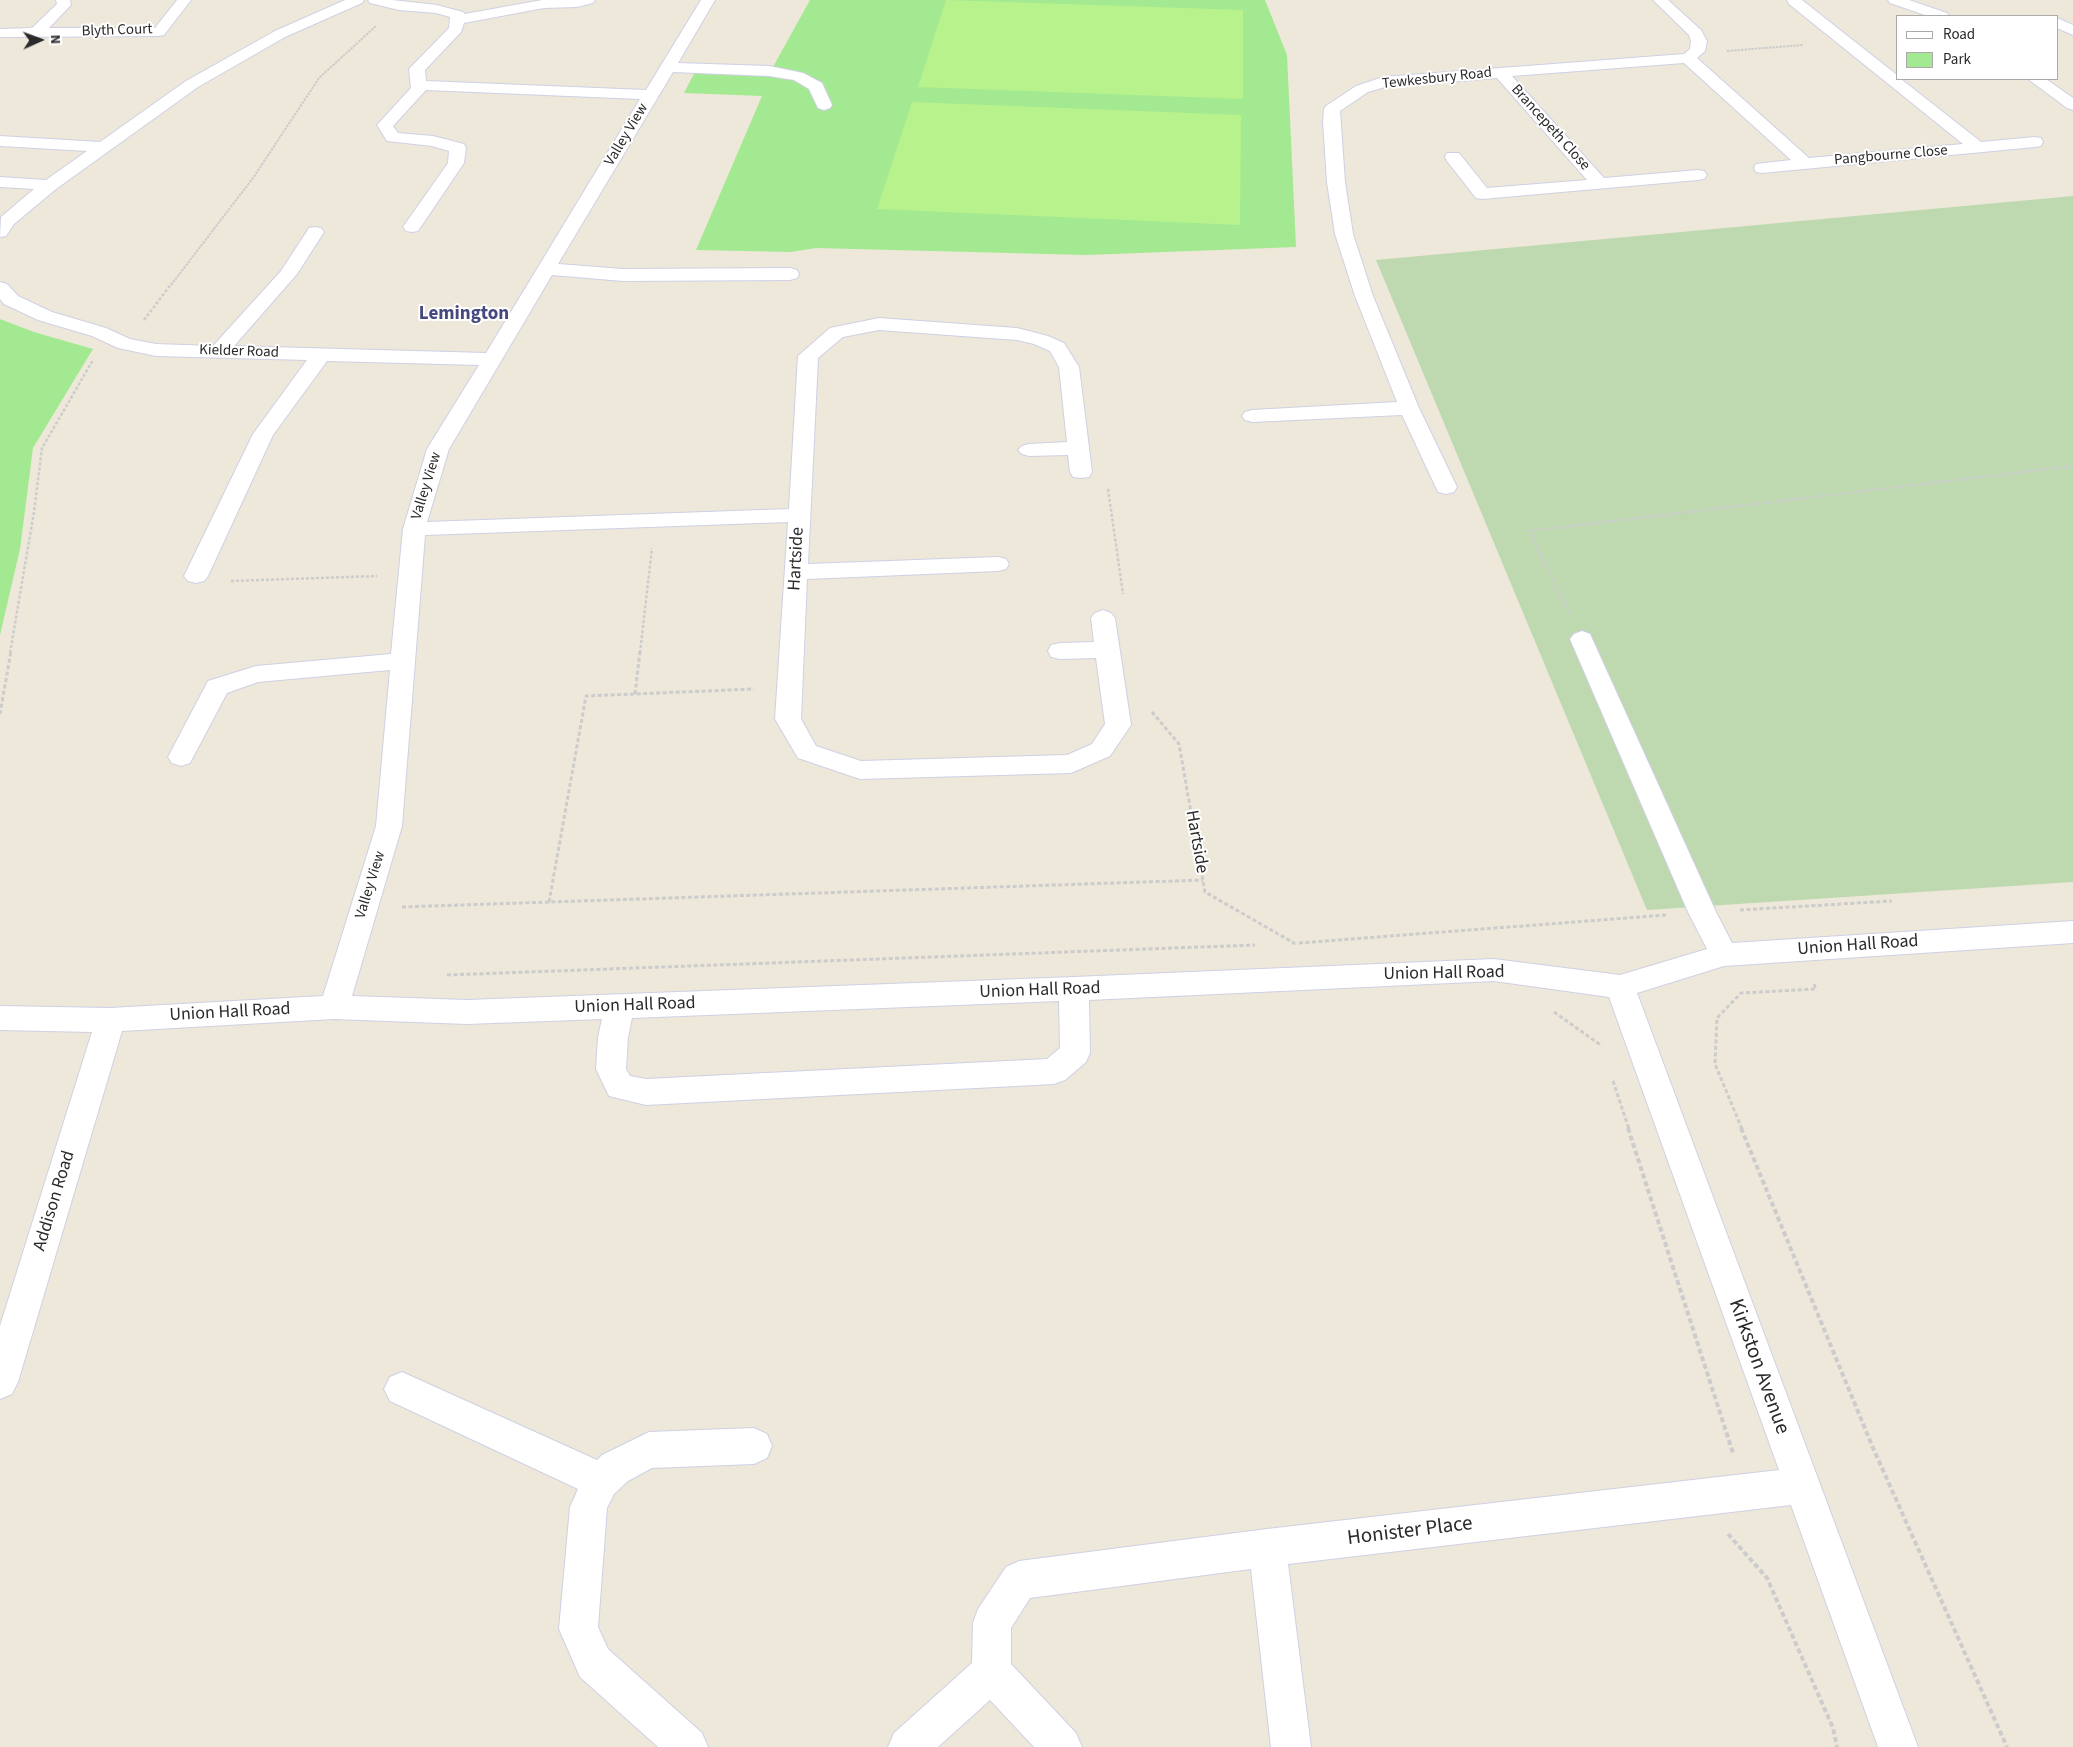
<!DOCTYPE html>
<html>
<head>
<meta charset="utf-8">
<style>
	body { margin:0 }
	#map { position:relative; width:2073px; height:1747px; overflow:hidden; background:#ede8da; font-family:"Source Sans 3",sans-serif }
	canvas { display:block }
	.legend { position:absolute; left:1896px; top:15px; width:162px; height:65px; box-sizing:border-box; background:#fff; border:1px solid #aaa; margin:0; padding:6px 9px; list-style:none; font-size:15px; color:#2a2a2a }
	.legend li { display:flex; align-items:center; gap:10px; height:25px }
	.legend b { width:25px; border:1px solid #aaa }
	.north { position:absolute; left:15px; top:15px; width:50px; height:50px; -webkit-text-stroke:4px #fff; paint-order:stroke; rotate:88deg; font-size:14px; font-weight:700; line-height:20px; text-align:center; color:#2a2a2a }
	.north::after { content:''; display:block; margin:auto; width:18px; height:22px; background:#2a2a2a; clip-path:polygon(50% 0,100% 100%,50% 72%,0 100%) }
</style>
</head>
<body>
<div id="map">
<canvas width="2073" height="1747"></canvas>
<ul class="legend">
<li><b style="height:6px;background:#fff"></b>Road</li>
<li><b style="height:14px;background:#a3e991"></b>Park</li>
</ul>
<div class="north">N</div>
</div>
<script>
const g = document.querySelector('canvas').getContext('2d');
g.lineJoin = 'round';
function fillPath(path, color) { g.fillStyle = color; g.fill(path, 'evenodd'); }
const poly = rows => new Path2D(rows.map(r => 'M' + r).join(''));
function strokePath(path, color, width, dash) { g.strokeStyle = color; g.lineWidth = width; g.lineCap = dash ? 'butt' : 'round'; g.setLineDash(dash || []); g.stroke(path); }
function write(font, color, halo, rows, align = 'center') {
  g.font = font + ' "Source Sans 3",sans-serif'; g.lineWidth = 4; g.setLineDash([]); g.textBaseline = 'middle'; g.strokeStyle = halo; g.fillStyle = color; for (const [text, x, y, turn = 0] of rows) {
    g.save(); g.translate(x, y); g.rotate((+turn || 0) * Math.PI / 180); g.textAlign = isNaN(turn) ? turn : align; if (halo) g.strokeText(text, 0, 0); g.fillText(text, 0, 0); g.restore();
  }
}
fillPath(poly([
	[810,0,1265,0,1287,55,1296,247,1087,255,816,248,791,252,696,250,762,96,684,93,699,64,773,67],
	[0,319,34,332,93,349,33,448,20,549,0,635]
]), '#a3e991');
fillPath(poly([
	[2073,196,2073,882,1647,910,1376,260]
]), '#bed9b0');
fillPath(poly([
	[946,0,1243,10,1243,99,918,87],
	[912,102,1241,115,1240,225,877,209]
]), '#b8f28c');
const minor = poly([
	[56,0,70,0,71,5,49,28,155,28,177,0,191,0,164,35,159,36,0,37,0,29,32,28,57,4,56,0],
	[345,0,364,0,362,3,285,37,198,87,56,189,14,224,6,236,0,237,1,217,34,189,0,187,0,177,46,180,87,151,0,146,0,136,100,142,186,81,275,31,345,0],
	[368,0,392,0,437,5,463,12,465,14,542,0,595,0,593,3,577,7,544,8,464,23,461,32,425,70,426,81,646,90,701,0,715,0,678,63,769,66,803,73,822,83,832,105,830,108,824,110,818,108,809,89,794,80,769,76,673,72,558,264,623,269,790,268,797,270,799,274,797,278,790,280,623,281,552,275,449,449,427,522,789,509,798,356,830,328,879,318,1017,328,1048,336,1064,343,1079,367,1092,472,1089,477,1081,478,1073,477,1070,472,1068,455,1029,456,1022,454,1018,450,1022,446,1029,444,1067,442,1059,367,1050,351,1034,344,1017,340,879,330,843,337,818,358,808,564,998,557,1006,559,1009,564,1006,569,998,571,807,579,801,719,816,746,861,761,1067,755,1092,744,1105,724,1096,658,1060,659,1051,657,1048,651,1051,645,1060,643,1094,642,1091,618,1095,613,1103,610,1111,613,1115,618,1131,725,1110,756,1071,773,860,779,798,758,775,719,788,522,425,535,402,826,352,996,467,1000,1074,977,1494,959,1620,975,1707,949,1688,912,1570,639,1574,634,1582,631,1590,634,1716,912,1732,943,2073,921,2073,943,1724,966,1637,993,1918,1747,1878,1747,1791,1505,1288,1564,1311,1747,1271,1747,1251,1569,1030,1598,1011,1628,1011,1664,1076,1733,1082,1747,1034,1747,990,1700,938,1747,888,1747,894,1733,972,1663,973,1623,978,1609,1006,1567,1019,1561,1267,1529,1779,1470,1609,997,1494,981,1089,1000,1090,1053,1086,1062,1065,1080,1054,1084,646,1105,609,1096,596,1069,598,1037,602,1019,467,1024,334,1019,122,1031,18,1382,12,1394,0,1399,0,1326,92,1032,0,1030,0,1006,110,1008,323,996,376,826,390,670,258,682,227,693,190,763,181,766,172,763,168,757,208,681,256,666,391,654,403,529,427,449,479,365,327,361,273,435,208,576,204,581,196,583,188,581,184,576,253,434,307,360,156,356,118,348,92,336,38,320,4,304,0,299,0,282,7,284,18,296,52,312,106,328,130,339,156,344,213,346,281,271,309,228,315,227,321,228,324,232,297,274,234,346,486,353,640,99,426,90,393,126,398,133,433,136,464,144,466,148,464,163,418,231,412,232,406,231,403,227,448,163,449,151,432,146,387,141,377,125,411,88,409,69,449,28,450,17,436,13,399,10,370,3,368,0],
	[1059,1001,1060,1048,1047,1059,646,1079,630,1076,626,1069,628,1037,632,1018,1059,1001],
	[1653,0,1668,0,1701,30,1707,41,1705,51,1697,58,1809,158,1963,144,1789,4,1787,0,1802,0,1897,75,1897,79,1901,79,1981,142,2035,137,2041,138,2043,142,2041,146,2035,147,1762,173,1756,172,1754,168,1756,164,1791,160,1684,63,1512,76,1604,178,1698,170,1704,171,1707,175,1704,179,1698,180,1482,199,1476,198,1447,161,1445,157,1447,153,1459,153,1487,188,1587,180,1497,78,1385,87,1368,92,1340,111,1345,182,1353,234,1373,296,1419,408,1457,487,1454,492,1446,494,1438,492,1402,415,1252,422,1245,420,1242,416,1245,412,1252,410,1397,402,1355,296,1335,234,1327,182,1323,122,1324,109,1326,106,1356,86,1383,77,1684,54,1690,49,1691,41,1689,35,1653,0],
	[1888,0,1909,0,1947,13,1949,16,1928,16,1890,3,1888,0],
	[2057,18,2073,25,2073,35,2057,28,2057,18],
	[2028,79,2046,79,2073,98,2073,110,2067,108,2028,79],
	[402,1372,597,1460,602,1455,649,1432,754,1428,767,1434,772,1446,767,1458,754,1464,652,1468,628,1481,614,1494,607,1508,598,1627,608,1649,702,1733,708,1747,658,1747,580,1677,559,1629,570,1507,578,1489,390,1401,384,1389,390,1377,402,1372]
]);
strokePath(minor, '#cfd0e4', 2);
strokePath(poly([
	[1727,51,1803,45],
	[171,285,253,178,319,78,376,26]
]), '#ccc', 2, [2.5, 1]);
strokePath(poly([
	[144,320,172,283],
	[1108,489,1123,594],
	[231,581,377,576],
	[1569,613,1529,531,2073,466],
	[10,653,34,512,42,448,93,360],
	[640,653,652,548]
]), '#ccc', 2.5, [3, 2]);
strokePath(poly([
	[635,694,640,651],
	[1152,712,1179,744,1205,892,1294,943,1294,947],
	[0,714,11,651],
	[549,902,586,696,754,689],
	[402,907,1203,880],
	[1740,910,1892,901],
	[1299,943,1666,915],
	[447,975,1255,945],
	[1554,1012,1602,1046],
	[1613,1081,1629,1129],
	[1742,1129,1715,1064,1717,1018,1741,993,1816,989,1813,982]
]), '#ccc', 3, [4, 2.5]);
strokePath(poly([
	[1628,1128,1733,1453],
	[1741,1128,1873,1448,2007,1747],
	[1728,1534,1767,1578,1833,1728,1837,1747]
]), '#ccc', 4, [5, 3]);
fillPath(minor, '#fff');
write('15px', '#2a2a2a', '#fff', [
	["Blyth Court",117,31,-2],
	["Tewkesbury Road",1437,79,-6],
	["Brancepeth Close",1550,128,48],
	["Valley View",627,135,-59],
	["Pangbourne Close",1891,156,-5],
	["Kielder Road",239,352,2],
	["Valley View",427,486,-73],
	["Valley View",371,885,-73]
]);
write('18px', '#2a2a2a', '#fff', [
	["Hartside",797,559,-87],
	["Hartside",1196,842,80],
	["Union Hall Road",1858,946,-4],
	["Union Hall Road",1444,974,-1],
	["Union Hall Road",1040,991,-2],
	["Union Hall Road",635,1006,-2],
	["Union Hall Road",230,1013,-3],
	["Addison Road",55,1201,-73]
]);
write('bold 19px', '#46487e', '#fff', [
	["Lemington",464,315]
]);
write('21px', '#2a2a2a', '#fff', [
	["Kirkston Avenue",1758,1367,70],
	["Honister Place",1410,1532,-7]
]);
</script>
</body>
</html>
